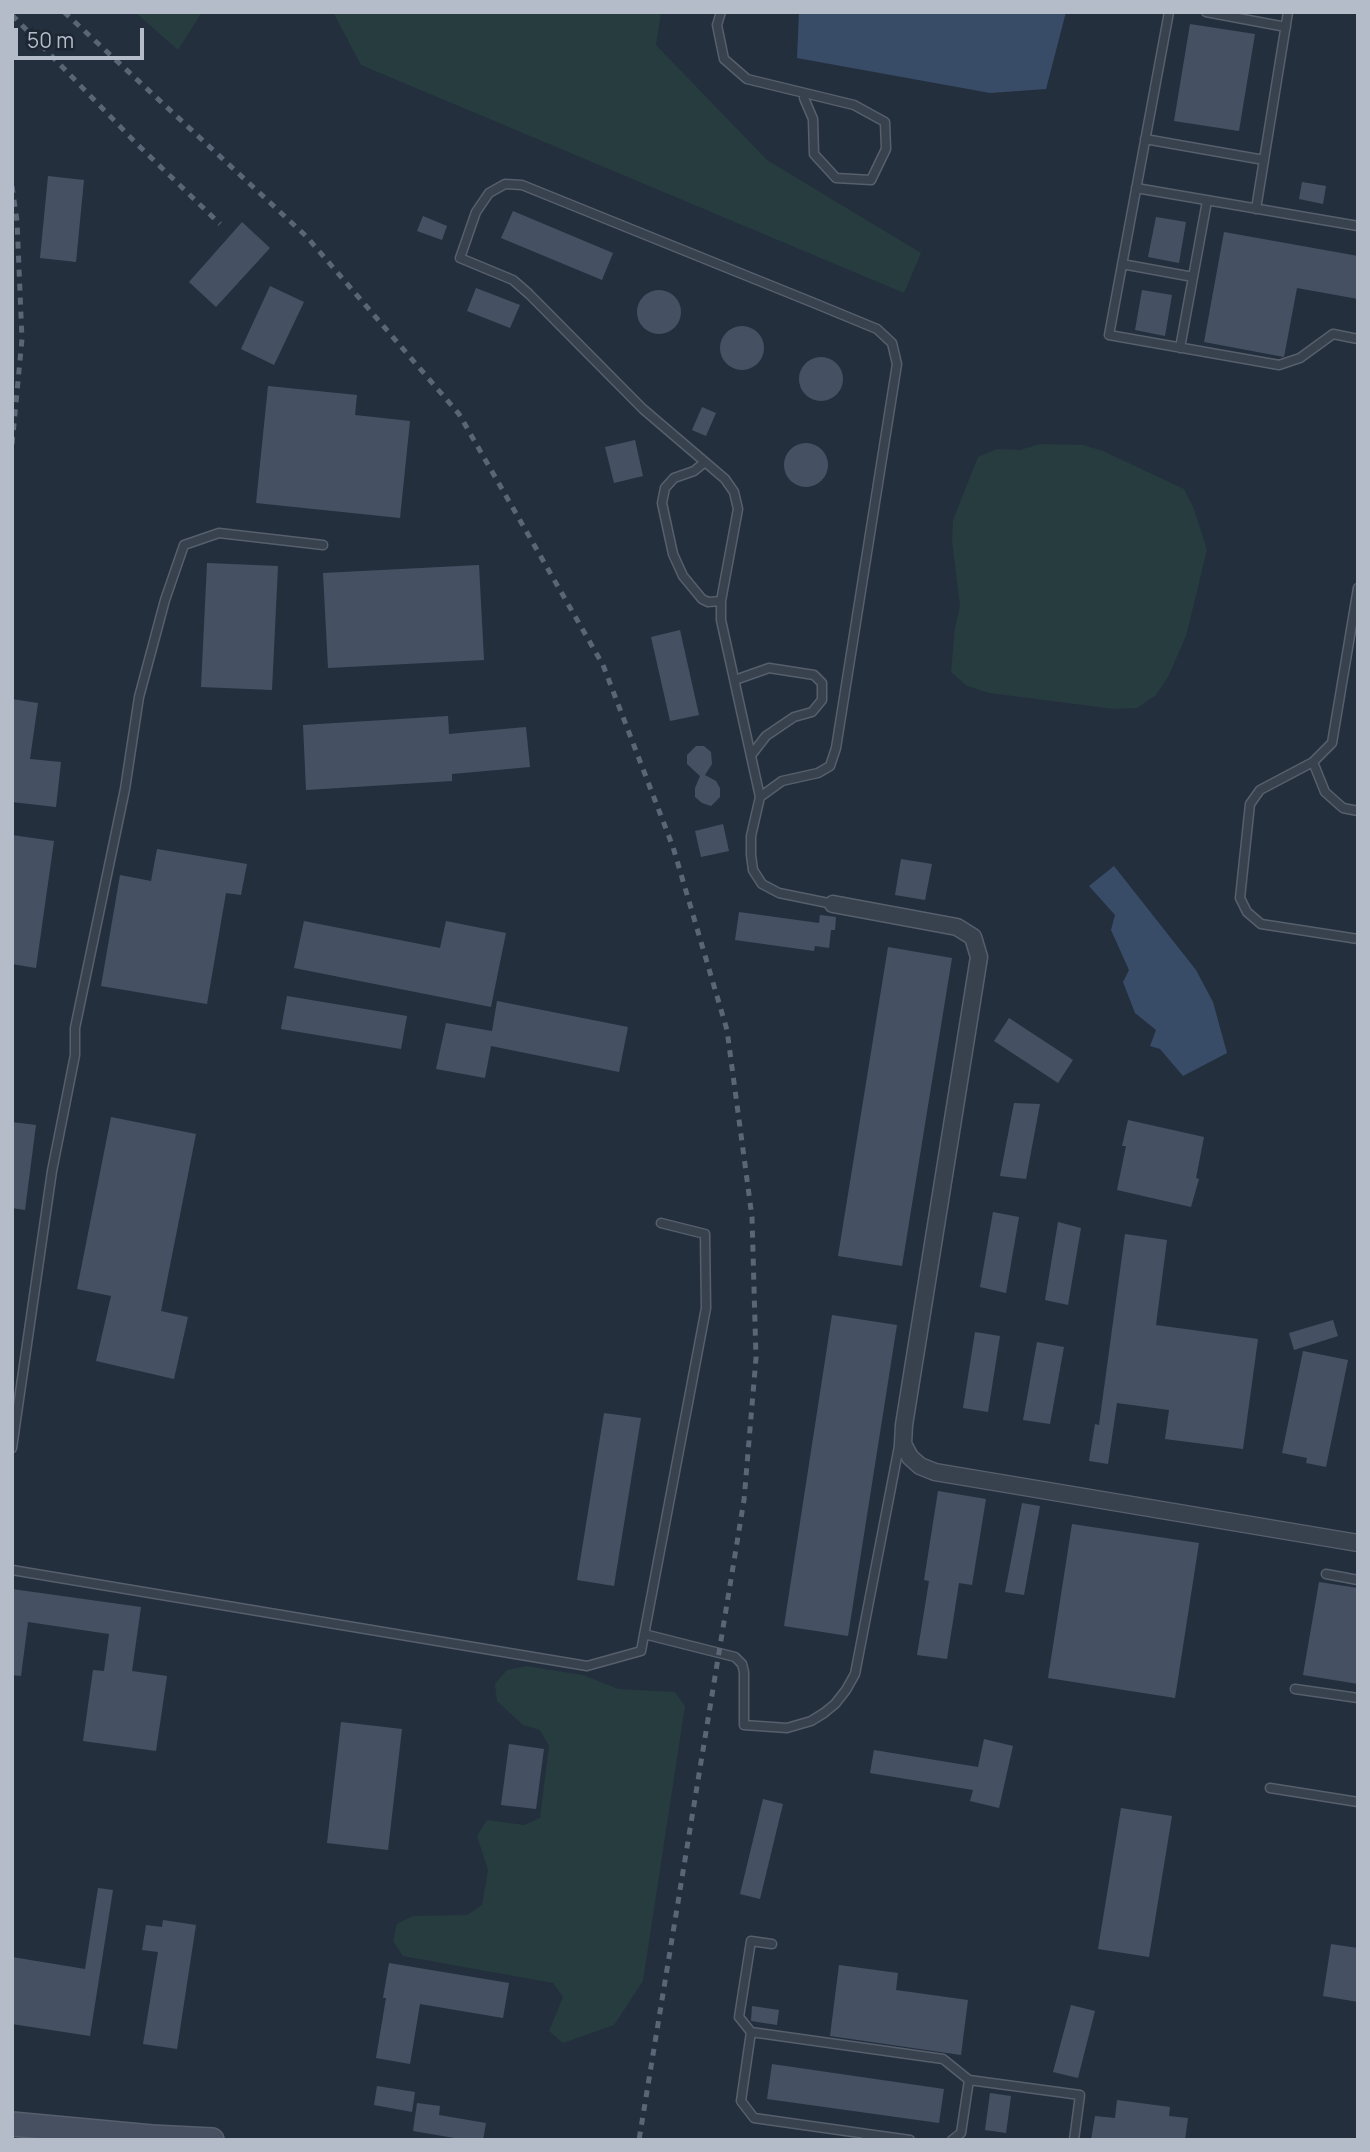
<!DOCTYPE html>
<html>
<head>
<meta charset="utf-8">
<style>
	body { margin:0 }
	#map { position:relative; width:1370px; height:2152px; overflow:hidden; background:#242f3e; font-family:Manrope,sans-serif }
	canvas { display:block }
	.frame { position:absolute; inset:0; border:14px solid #b4bcc9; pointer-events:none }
	.scale { position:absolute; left:14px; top:28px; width:130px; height:32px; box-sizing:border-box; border:4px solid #b4bcc9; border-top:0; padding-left:9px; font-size:21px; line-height:24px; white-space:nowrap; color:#b4bcc9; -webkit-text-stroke:5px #1d2633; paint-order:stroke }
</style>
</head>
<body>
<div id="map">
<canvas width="1370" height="2152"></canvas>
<div class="frame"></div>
<div class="scale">50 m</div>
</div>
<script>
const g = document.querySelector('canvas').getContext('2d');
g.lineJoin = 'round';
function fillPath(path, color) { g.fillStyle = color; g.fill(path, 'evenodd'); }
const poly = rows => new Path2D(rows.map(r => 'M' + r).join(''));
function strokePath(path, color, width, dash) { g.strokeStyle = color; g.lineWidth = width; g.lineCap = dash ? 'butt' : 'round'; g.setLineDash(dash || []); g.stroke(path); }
fillPath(poly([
	[135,12,202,12,178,50],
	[333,12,661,12,656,45,767,160,921,253,904,293,361,65],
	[1040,444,1083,445,1103,451,1184,489,1194,509,1207,550,1186,636,1168,677,1156,695,1137,708,1114,709,989,693,967,686,951,672,955,628,960,606,952,541,953,520,978,457,997,449,1020,450],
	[526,1666,583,1675,618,1689,675,1692,685,1706,643,1981,614,2025,563,2043,549,2031,563,1997,553,1983,403,1956,393,1941,397,1924,413,1916,467,1915,482,1905,488,1870,477,1836,487,1820,524,1825,540,1818,549,1746,540,1730,523,1725,497,1701,495,1684,507,1670]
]), '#263c3f');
fillPath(poly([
	[799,12,1066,12,1046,89,990,93,797,58],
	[1114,866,1196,970,1213,1002,1227,1053,1183,1076,1160,1049,1150,1046,1156,1030,1135,1013,1123,982,1129,970,1111,930,1115,915,1089,886]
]), '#394c67');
fillPath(poly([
	[1190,24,1255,34,1239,131,1174,121],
	[48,176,84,180,76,262,40,258],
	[1302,182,1326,186,1323,204,1299,199],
	[513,211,613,253,602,280,501,238],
	[423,216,447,226,442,240,417,231],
	[1156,217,1186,222,1179,263,1148,257],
	[242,222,270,248,216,307,189,282],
	[1224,232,1358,256,1358,299,1297,288,1284,357,1204,342],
	[270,286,304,302,274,365,241,349],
	[476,288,520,305,510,328,467,311],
	'637 312a22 22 0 1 1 44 0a22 22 0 1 1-44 0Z',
	[1142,290,1172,295,1165,336,1135,330],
	'720 348a22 22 0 1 1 44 0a22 22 0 1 1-44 0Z',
	'799 379a22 22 0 1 1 44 0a22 22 0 1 1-44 0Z',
	[268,386,357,395,355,415,410,421,400,518,256,503],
	[702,407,716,413,706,436,692,430],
	[635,440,643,476,614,483,605,447],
	'784 465a22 22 0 1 1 44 0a22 22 0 1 1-44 0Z',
	[207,563,278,566,272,690,201,687],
	[479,565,484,660,328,668,323,573],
	[680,630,699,715,670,721,651,637],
	[12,699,38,703,30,759,61,762,56,807,12,802],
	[448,716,449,734,526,727,530,767,452,774,452,781,306,790,303,725],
	[696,746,704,746,711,752,712,764,705,775,716,781,720,788,720,797,711,806,702,803,695,797,695,788,700,776,687,764,687,755],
	[723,824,729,851,701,857,695,831],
	[12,835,54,841,36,968,12,964],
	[157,849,247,864,241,895,226,893,207,1004,101,986,120,875,151,881],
	[901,859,932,864,925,900,895,895],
	[739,912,819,923,820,915,836,917,835,930,831,930,829,948,815,946,814,951,735,940],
	[304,921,440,948,446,921,506,933,491,1007,294,968],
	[888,947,952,958,902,1266,838,1256],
	[287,996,407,1016,401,1049,281,1029],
	[497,1001,628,1027,619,1072,491,1046,485,1078,436,1069,446,1023,492,1031],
	[1009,1018,1073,1060,1058,1083,994,1041],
	[1014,1103,1040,1104,1026,1179,1000,1176],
	[111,1117,196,1134,161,1311,188,1317,174,1379,96,1361,111,1296,77,1289],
	[1128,1120,1204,1137,1196,1178,1199,1179,1191,1207,1117,1190,1126,1146,1122,1146],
	[12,1122,36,1125,25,1210,12,1208],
	[993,1212,1019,1217,1006,1293,980,1287],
	[1058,1222,1081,1228,1068,1305,1045,1300],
	[1125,1234,1167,1240,1156,1325,1258,1339,1243,1449,1165,1439,1169,1410,1117,1403,1108,1464,1089,1461,1095,1424,1099,1425],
	[832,1315,897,1325,848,1636,784,1626],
	[1333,1320,1338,1336,1294,1350,1289,1333],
	[975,1332,1000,1336,988,1412,963,1408],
	[1037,1342,1064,1347,1050,1424,1023,1420],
	[1303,1351,1348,1360,1326,1467,1306,1463,1307,1458,1282,1453],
	[604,1413,641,1418,614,1586,577,1580],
	[938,1491,986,1499,972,1585,959,1583,947,1659,917,1655,929,1581,924,1580],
	[1022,1503,1040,1506,1024,1595,1005,1592],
	[1072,1524,1199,1543,1175,1698,1048,1678],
	[1319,1582,1358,1588,1358,1684,1303,1675],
	[12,1589,141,1607,132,1671,167,1676,156,1751,83,1741,93,1670,104,1671,109,1634,28,1622,21,1676,12,1675],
	[341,1722,402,1729,388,1850,327,1843],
	[984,1739,1013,1746,999,1808,970,1801,973,1790,870,1773,874,1750,978,1767],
	[509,1744,544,1749,536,1809,501,1805],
	[763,1799,783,1804,760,1899,740,1894],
	[1121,1808,1172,1816,1149,1957,1098,1949],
	[98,1888,113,1890,90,2036,12,2024,12,1957,85,1969],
	[163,1920,196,1925,177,2049,143,2044,158,1952,142,1950,146,1925,162,1927],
	[1331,1944,1358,1948,1358,2002,1323,1996],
	[389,1963,509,1983,503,2018,420,2004,410,2064,376,2058,386,1998,383,1998],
	[839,1965,898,1973,896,1990,968,2000,961,2055,830,2036],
	[1071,2005,1095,2011,1078,2078,1053,2072],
	[752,2006,779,2010,777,2025,751,2021],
	[772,2064,944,2089,939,2123,767,2099],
	[377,2086,415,2092,412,2112,374,2105],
	[990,2093,1011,2096,1006,2133,985,2130],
	[1117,2100,1170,2107,1169,2116,1188,2118,1185,2140,1091,2140,1095,2116,1115,2118],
	[417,2103,440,2106,439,2115,486,2123,483,2140,466,2140,413,2131]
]), '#455162');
const service = poly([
	[721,12,717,25,724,59,747,79,854,105,885,122,886,149,871,180,836,178,814,154,813,119,804,98],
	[1169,12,1109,335,1279,365,1300,358,1333,334,1358,339],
	[1206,12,1286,27],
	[1145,139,1264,160],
	[1136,188,1358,226],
	[1256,209,1288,12],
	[1122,264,1193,277],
	[1180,348,1207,201],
	[705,462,694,471,674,478,665,488,662,503,673,554,683,576,702,599,708,602,721,601],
	[1358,588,1332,743,1313,762,1260,790,1250,804,1240,898,1247,912,1261,924,1358,939],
	[735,680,769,668,814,675,822,683,822,700,812,712,794,717,766,736,752,754],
	[1313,762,1325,792,1343,808,1358,811],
	[760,797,782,781,818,773,830,766,836,748,897,364,892,343,877,329,814,303,522,185,505,184,489,193,476,212,460,258,513,280,529,294,643,409,725,479,734,492,738,509,721,601,721,620,760,797,751,836,751,855,753,870,762,884,779,893,833,904],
	[12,1448,52,1171,75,1055,75,1028,125,789,139,697,165,600,184,545,219,533,323,545],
	[12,1570,587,1666,641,1651,706,1308,705,1234,661,1223],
	[1326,1574,1358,1580],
	[644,1634,735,1657,742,1664,744,1672,744,1725,787,1728,811,1721,824,1713,835,1704,846,1690,855,1674,900,1441],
	[1295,1689,1358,1698],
	[1270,1788,1358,1802],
	[751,2032,739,2017,751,1941,772,1944],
	[867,2134,754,2118,741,2101,751,2032,943,2059,969,2080],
	[866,2140,867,2134,910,2140],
	[952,2140,961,2133,969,2080,1080,2095,1074,2140]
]);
const minor = poly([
	[833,904,957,927,973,937,979,957,904,1425,903,1444,910,1457,920,1466,935,1472,1358,1543]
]);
const secondary = poly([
	[12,2124,152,2137,212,2140]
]);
strokePath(service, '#565f6c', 11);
strokePath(minor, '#565f6c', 19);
strokePath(secondary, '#565f6c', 26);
strokePath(service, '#38414e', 8);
strokePath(minor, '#38414e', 16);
strokePath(secondary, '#465061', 23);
strokePath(poly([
	[64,12,306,236,459,414,603,665,673,847,727,1030,752,1217,756,1358,744,1500,639,2140],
	[12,15,137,144,220,224],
	[12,186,17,221,22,339,12,445]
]), '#5a6575', 5, [7, 7]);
</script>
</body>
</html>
